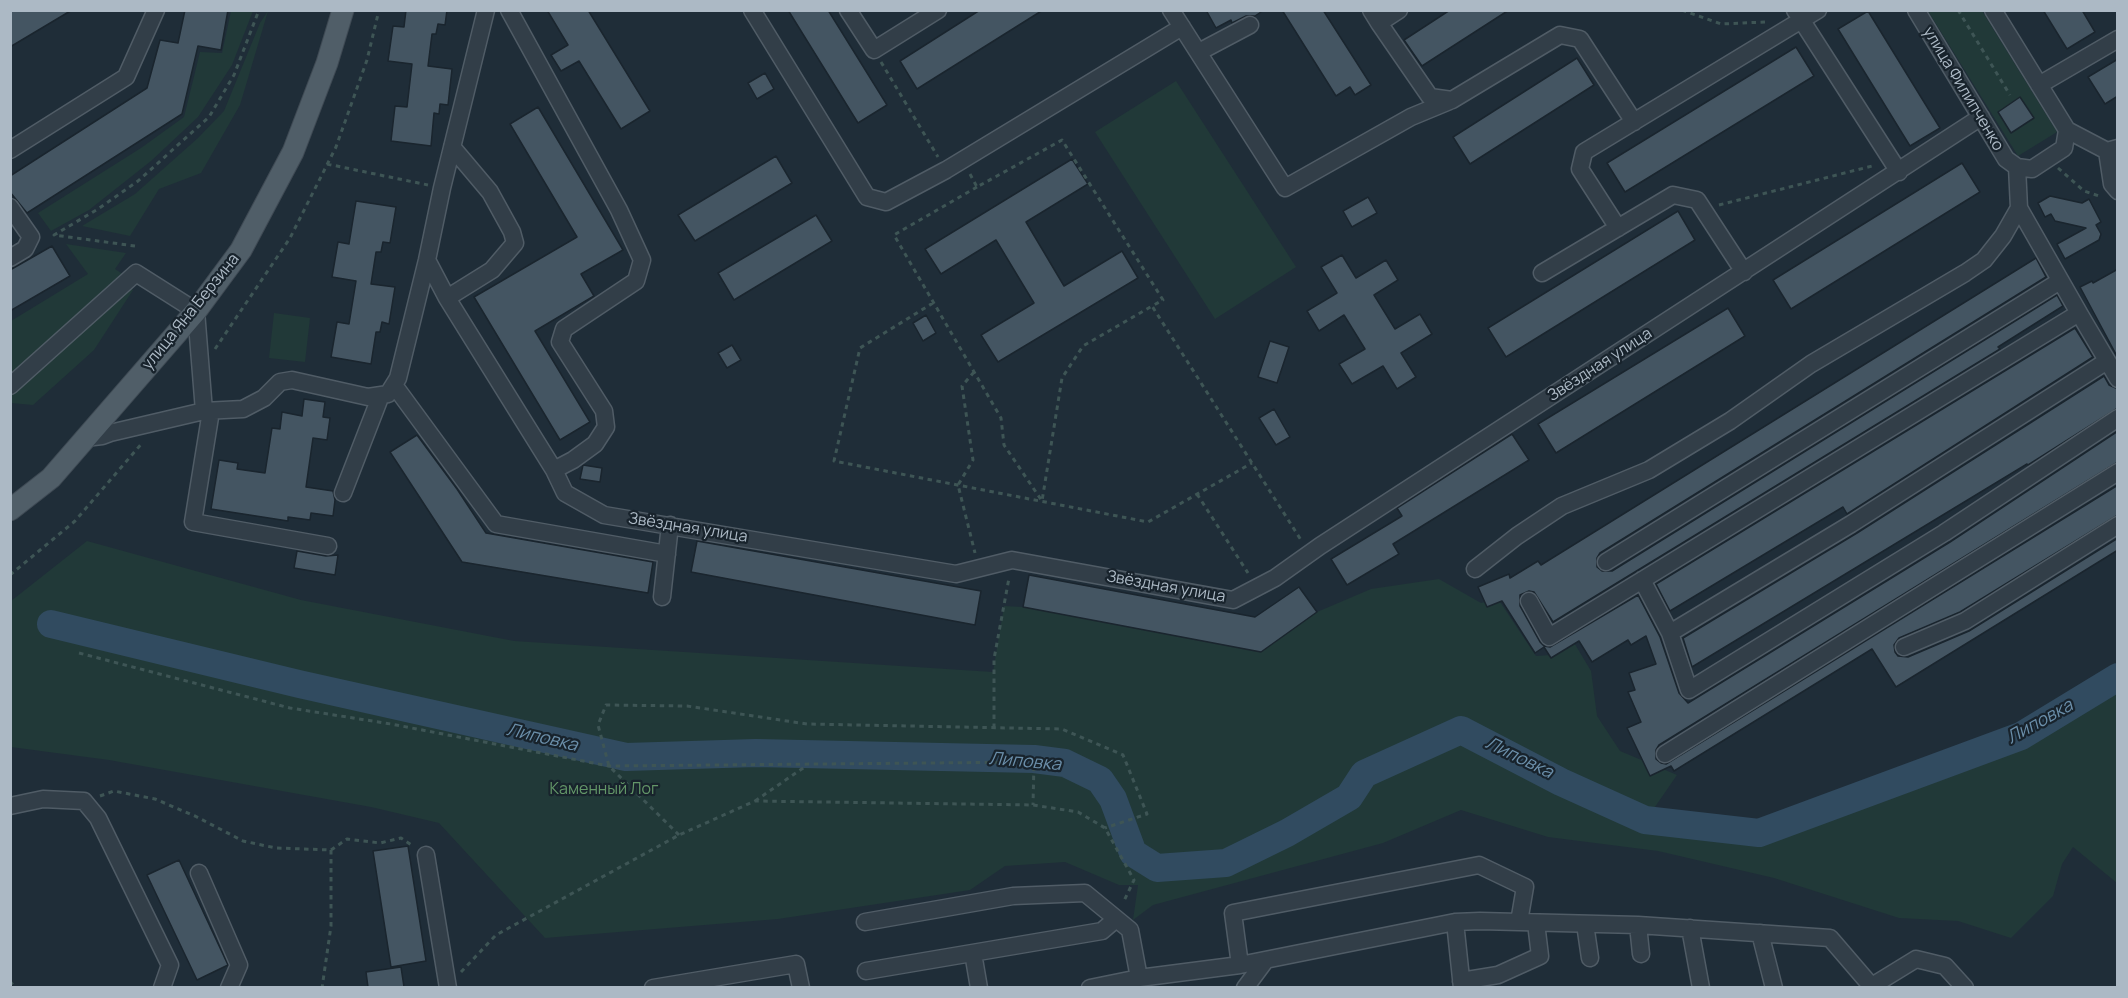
<!DOCTYPE html>
<html>
<head>
<meta charset="utf-8">
<style>
	body { margin:0 }
	#map { position:relative; width:2128px; height:998px; overflow:hidden; background:#1f2d38; font-family:Manrope,sans-serif }
	canvas { display:block }
	.frame { position:absolute; inset:0; border:12px solid #acb9c5; pointer-events:none }
</style>
</head>
<body>
<div id="map">
<canvas width="2128" height="998"></canvas>
<div class="frame"></div>
</div>
<script>
const g = document.querySelector('canvas').getContext('2d');
g.lineJoin = 'round';
function fillPath(path, color) { g.fillStyle = color; g.fill(path, 'evenodd'); }
const poly = rows => new Path2D(rows.map(r => 'M' + r).join(''));
function strokePath(path, color, width, dash) { g.strokeStyle = color; g.lineWidth = width; g.lineCap = dash ? 'butt' : 'round'; g.setLineDash(dash || []); g.stroke(path); }
function write(font, color, halo, rows, align = 'center') {
  g.font = font + ' Manrope,sans-serif'; g.lineWidth = 4.5; g.setLineDash([]); g.textBaseline = 'middle'; g.strokeStyle = halo; g.fillStyle = color; for (const [text, x, y, turn = 0] of rows) {
    g.save(); g.translate(x, y); g.rotate((+turn || 0) * Math.PI / 180); g.textAlign = isNaN(turn) ? turn : align; if (halo) g.strokeText(text, 0, 0); g.fillText(text, 0, 0); g.restore();
  }
}
fillPath(poly([
	[231,11,253,11,232,65,198,117,151,161,89,210,51,231,38,213,141,148,184,117,200,52,222,53],
	[268,11,240,105,201,173,159,189,130,236,82,226,135,194,198,138,224,111,260,23],
	[1928,11,1982,11,2057,132,2018,156],
	[1176,81,1296,267,1215,319,1095,132],
	[66,244,126,253,115,269,124,275,11,377,11,321,88,274],
	[129,287,133,290,94,350,33,405,11,403,11,394],
	[274,313,310,318,305,362,269,358],
	[87,541,301,600,514,641,993,672,1004,606,1023,607,1261,652,1317,612,1371,589,1439,579,1481,603,1498,599,1536,656,1551,655,1573,641,1591,671,1597,716,1620,751,1677,775,1646,820,1759,832,2021,736,2117,677,2117,883,2073,847,2062,864,2053,896,2011,938,1958,921,1899,918,1774,878,1658,851,1548,837,1461,810,1383,843,1153,905,1133,920,1138,885,1119,885,1065,862,1005,866,970,890,778,919,545,938,439,823,371,807,109,760,11,747,11,601]
]), '#213938');
strokePath(poly([
	[51,624,299,684,626,757,756,753,1034,759,1065,763,1100,780,1113,799,1133,853,1157,868,1226,863,1287,833,1349,797,1364,774,1461,730,1561,782,1645,820,1759,833,2021,736,2118,677]
]), '#314b60', 28);
const building = poly([
	[10,10,72,10,10,47,10,10],
	[185,10,228,10,221,50,198,46,182,114,27,213,10,192,10,176,147,88,160,40,178,43,185,10],
	[406,10,447,10,445,25,438,24,436,34,432,34,428,66,452,69,448,105,440,104,439,114,434,113,431,146,391,141,395,106,407,107,412,64,388,61,393,26,404,27,406,10],
	[547,10,588,10,650,111,621,129,579,61,561,71,551,55,568,45,547,10],
	[788,10,828,10,887,105,858,123,788,10],
	[980,10,1043,10,917,89,900,61,980,10],
	[1206,10,1264,10,1255,16,1246,16,1232,23,1231,20,1216,28,1206,10],
	[1282,10,1323,10,1371,85,1355,95,1350,87,1336,96,1282,10],
	[1450,10,1509,10,1422,66,1404,40,1450,10],
	[2043,10,2082,10,2095,32,2067,49,2043,10],
	[1868,11,1940,128,1910,146,1838,29,1868,11],
	[1796,47,1814,76,1625,192,1607,163,1796,47],
	[1577,58,1594,85,1470,164,1453,137,1577,58],
	[2118,59,2118,96,2105,104,2088,77,2118,59],
	[765,73,774,89,757,99,748,83,765,73],
	[2020,97,2034,118,2011,133,1998,112,2020,97],
	[538,107,623,250,581,274,594,296,535,331,590,422,560,440,474,297,577,237,510,124,538,107],
	[776,156,792,183,695,241,678,215,776,156],
	[1072,159,1088,184,1026,222,1064,286,1122,251,1138,278,998,362,981,335,1034,303,996,240,941,274,925,249,1072,159],
	[1962,163,1980,192,1791,309,1773,280,1962,163],
	[2050,196,2082,203,2089,199,2101,222,2096,225,2101,234,2099,240,2065,259,2057,244,2086,228,2055,221,2051,214,2045,217,2038,203,2050,196],
	[1368,197,1377,213,1352,227,1343,211,1368,197],
	[356,201,396,207,390,243,383,242,381,252,376,252,371,284,395,287,389,324,382,322,380,332,376,332,371,364,331,357,337,322,349,324,356,281,332,277,338,242,349,244,356,201],
	[1678,211,1695,240,1506,357,1488,328,1678,211],
	[816,215,832,241,734,300,718,273,816,215],
	[52,246,70,276,10,311,10,270,52,246],
	[1342,255,1356,278,1386,260,1398,280,1374,295,1395,329,1420,314,1432,334,1401,353,1416,377,1397,389,1383,366,1352,384,1339,364,1365,349,1344,315,1319,331,1307,311,1337,293,1321,267,1342,255],
	[2036,258,2046,277,1600,553,1597,558,1597,567,1602,571,1612,571,2057,295,2063,306,1998,347,2000,349,1553,622,1534,592,1529,591,1520,595,1520,606,1540,642,1544,646,1550,647,1638,595,1660,637,1679,693,1688,703,1950,542,2118,431,2118,462,1659,745,1656,750,1656,759,1661,763,1666,764,2118,485,2118,515,1960,612,1899,638,1894,645,1895,652,1898,656,1908,657,1969,631,2118,538,2118,550,1896,687,1872,649,1674,771,1671,766,1650,776,1627,728,1641,722,1628,692,1635,690,1629,673,1656,664,1646,636,1631,645,1628,640,1592,662,1579,641,1551,658,1544,647,1535,653,1502,601,1487,607,1478,587,1509,574,1510,578,1538,561,1541,565,2036,258],
	[2118,269,2118,358,2080,287,2092,281,2093,283,2118,269],
	[1728,308,1745,336,1556,453,1538,424,1728,308],
	[926,315,936,333,923,341,913,323,926,315],
	[2075,328,2093,357,1847,514,1843,507,1670,611,1656,584,2075,328],
	[1270,341,1289,347,1277,383,1258,377,1270,341],
	[732,345,741,360,727,368,718,353,732,345],
	[2104,376,2109,385,2118,389,2118,408,2028,465,2027,464,1692,667,1683,638,1857,533,2104,376],
	[304,399,325,402,323,417,330,418,327,440,313,438,306,487,333,491,335,500,333,516,311,513,310,520,288,517,288,521,211,509,219,460,238,463,237,469,265,473,272,428,280,429,282,412,302,416,304,399],
	[1274,409,1290,437,1276,445,1259,418,1274,409],
	[1512,434,1529,460,1393,544,1399,554,1347,585,1331,559,1402,516,1397,508,1512,434],
	[417,435,457,489,486,533,653,562,648,593,462,562,390,452,417,435],
	[583,465,602,468,600,482,580,479,583,465],
	[697,541,981,591,975,625,691,572,697,541],
	[297,551,326,556,338,555,335,575,294,568,297,551],
	[1029,575,1255,617,1299,587,1317,612,1261,652,1023,607,1029,575],
	[408,846,426,961,391,967,373,851,408,846],
	[179,860,228,965,197,980,147,875,179,860],
	[401,967,404,987,368,987,366,972,401,967]
]);
fillPath(building, '#445562');
strokePath(building, '#1a252e', 1.5);
const minor = poly([
	[509,10,619,210,642,260,636,281,564,329,560,342,604,411,606,427,595,444,573,460,554,470],
	[752,10,867,197,886,202,946,170,1182,27],
	[848,10,874,50,938,10],
	[1171,10,1285,188,1411,117,1452,100],
	[1371,10,1379,23,1399,10],
	[1795,10,1899,172],
	[1916,10,2006,159,2017,167,2032,169,2064,148,2067,130,1993,10],
	[1379,23,1430,97,1452,100,1560,35,1580,39,1634,122],
	[1199,52,1250,25],
	[2039,85,2118,39],
	[2067,130,2107,151,2118,148],
	[10,150,126,77,156,10],
	[2107,151,2112,184,2118,191],
	[10,207,31,237,25,249,10,258],
	[1618,228,1580,169,1584,152,1818,10],
	[427,260,447,298,554,470,565,493,604,515,956,574,1012,560,1233,600,1275,578,1320,546,1981,117],
	[1542,273,1673,195,1697,200,1744,272],
	[447,298,492,270,515,243,512,232,490,192,452,147],
	[2079,313,2118,379],
	[2107,361,1851,524,1670,633,1689,690,1944,533,2118,418],
	[394,385,496,524,667,554],
	[10,386,136,273,196,311,204,411],
	[211,411,193,522,328,546],
	[85,438,102,436,110,433,204,411,243,409,264,398,280,382,292,380,368,397,388,394,398,378,427,260,442,188,486,10],
	[343,493,381,395],
	[1606,562,2060,281],
	[1475,569,1517,536,1562,506,1649,470,1730,421,1811,364,1965,273,1984,260,2003,236,2019,208],
	[1642,580,1670,633],
	[662,597,670,525],
	[1529,601,1549,637,2079,313,2019,208,2017,167],
	[1904,647,1965,621,2118,525],
	[1665,754,2118,472],
	[10,806,43,799,84,801,98,818,170,965,162,988],
	[426,855,448,988],
	[199,873,239,965,229,988],
	[865,922,1013,896,1085,893,1130,930,1139,978],
	[1455,922,1462,988],
	[1585,924,1590,958],
	[1638,925,1641,954],
	[1690,928,1701,988],
	[1760,933,1774,988],
	[973,953,979,988],
	[1240,965,1233,913,1479,865,1525,887,1519,922],
	[866,971,1102,931,1116,919],
	[1461,981,1498,975,1540,956,1536,923],
	[1872,986,1916,959,1945,966,1965,988],
	[653,988,796,964,801,988],
	[1090,988,1139,978,1240,965,1455,922,1480,921,1638,925,1830,938,1873,988],
	[1245,988,1265,961]
]);
const major = poly([
	[10,510,51,478,196,311,241,250,293,152,327,63,343,10]
]);
strokePath(minor, '#505c66', 19);
strokePath(major, '#3f4a54', 23);
strokePath(poly([
	[1682,10,1721,24,1765,22],
	[1958,10,2010,95],
	[881,62,938,157],
	[327,164,428,185],
	[2058,168,2084,191,2102,197],
	[970,174,977,187,1062,140,1163,300,1152,306,1301,540],
	[977,187,894,235,1001,418,1004,445,1042,501,1062,378,1083,346,1152,306],
	[1719,205,1876,165],
	[135,246,54,235,98,209,138,181,209,117,234,75,259,10],
	[933,303,860,348,834,461,1148,522,1252,463],
	[215,349,290,238,336,147,367,60,379,10],
	[974,372,962,386,973,460,958,485,975,553],
	[1197,494,1248,573],
	[10,575,75,521,143,442],
	[79,653,290,708,391,724,609,766,1034,762,1033,805],
	[994,728,994,659,1009,578],
	[100,796,114,791,155,799,195,816,243,841,276,848,331,850,331,926,322,988],
	[755,801,806,766],
	[679,835,609,766,598,725,606,705,687,706,807,724,1062,729,1123,755,1147,814,1105,828],
	[331,850,347,839,380,843,401,838,413,846],
	[461,972,496,935,679,835,755,801,1033,805,1078,812,1105,828,1134,880,1123,903],
	[10,981,15,988]
]), '#3e5555', 3, [4.5, 4.5]);
strokePath(minor, '#323e48', 16);
strokePath(major, '#505e68', 21);
write('16px', '#acb9c5', '#18232c', [
	["улица Филипченко",1963,89,59],
	["улица Яна Берзина",191,312,-51],
	["Звёздная улица",1600,365,-33],
	["Звёздная улица",688,528,9],
	["Звёздная улица",1166,587,10]
]);
write('16px', '#639668', '#18232c', [
	["Каменный Лог",604,790]
]);
write('italic 18px', '#6b8faa', '#18232c', [
	["Липовка",2040,722,-29],
	["Липовка",542,738,13],
	["Липовка",1519,758,26],
	["Липовка",1025,762,5]
]);
</script>
</body>
</html>
